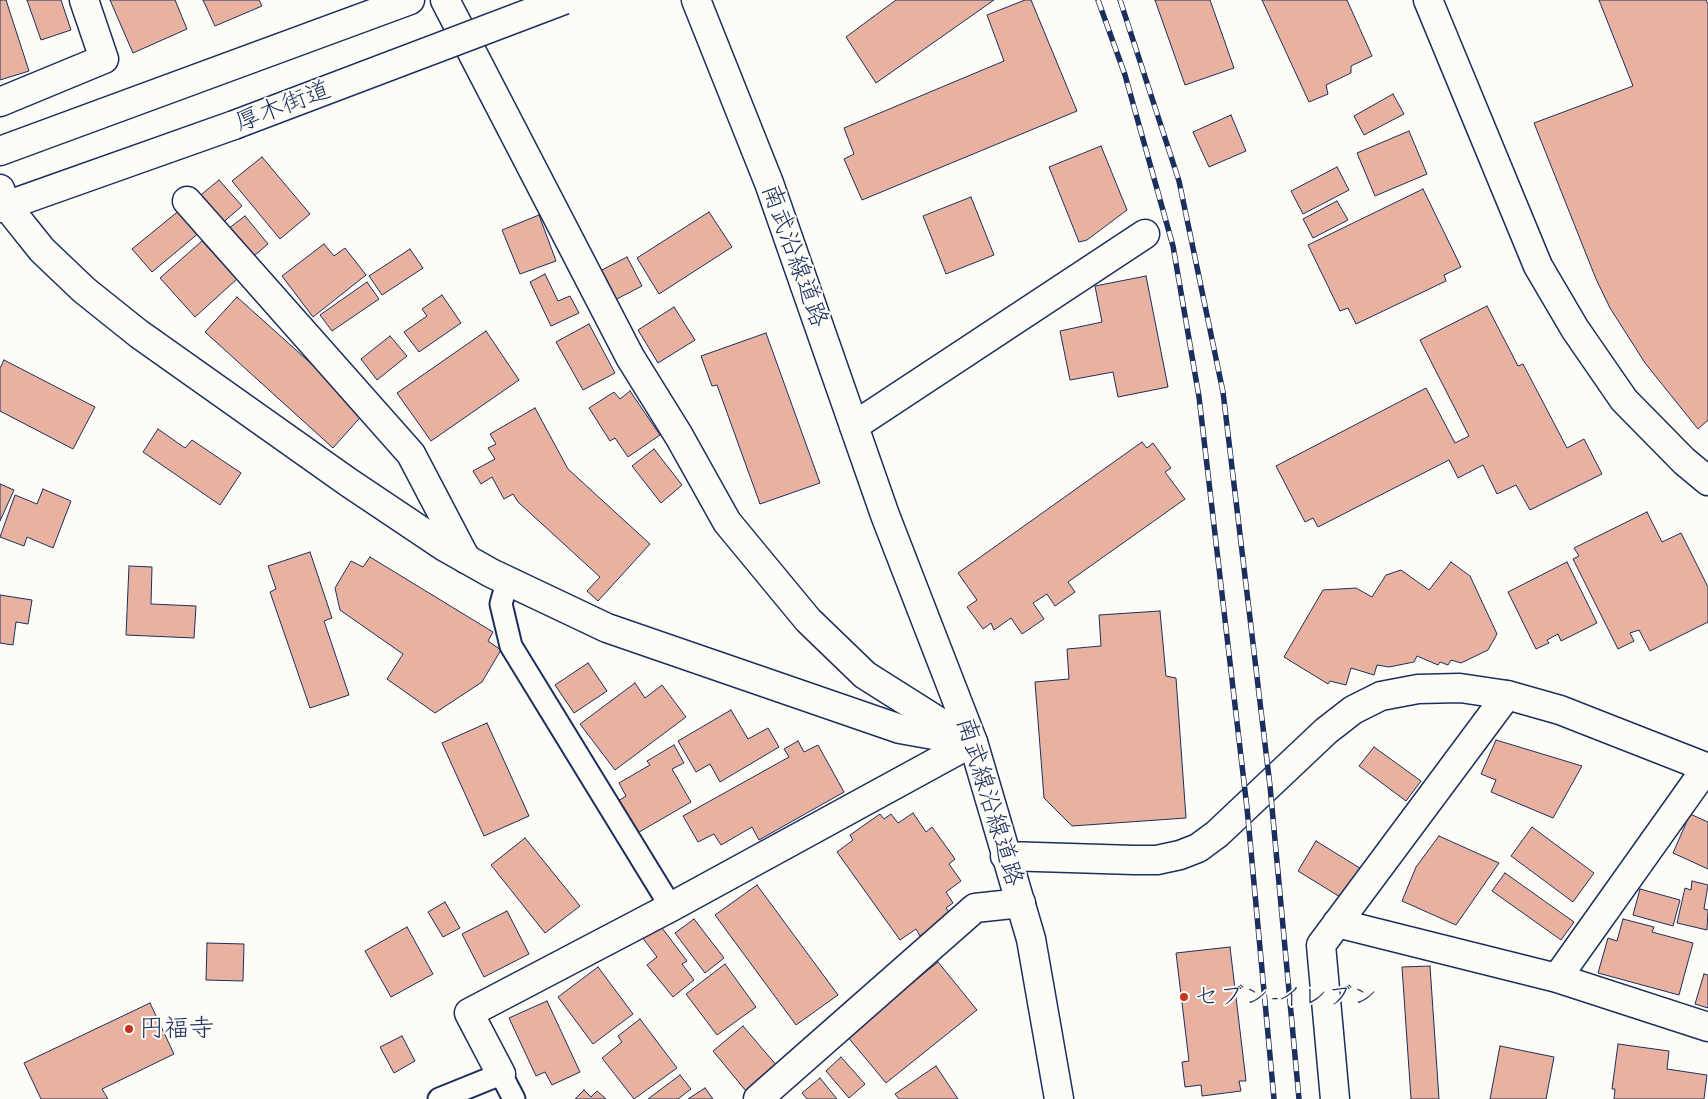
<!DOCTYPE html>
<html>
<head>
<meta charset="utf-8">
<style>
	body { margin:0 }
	canvas { display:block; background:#fdfcf7 }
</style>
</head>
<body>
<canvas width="1708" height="1099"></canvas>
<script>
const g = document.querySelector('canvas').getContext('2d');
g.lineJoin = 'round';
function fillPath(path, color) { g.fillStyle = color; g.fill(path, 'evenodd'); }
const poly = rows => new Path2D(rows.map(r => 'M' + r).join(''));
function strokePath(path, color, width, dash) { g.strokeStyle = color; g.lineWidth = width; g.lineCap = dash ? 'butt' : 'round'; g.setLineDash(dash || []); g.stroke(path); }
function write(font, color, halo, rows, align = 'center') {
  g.font = font + ' Caveat,"Klee One",sans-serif'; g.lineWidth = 4; g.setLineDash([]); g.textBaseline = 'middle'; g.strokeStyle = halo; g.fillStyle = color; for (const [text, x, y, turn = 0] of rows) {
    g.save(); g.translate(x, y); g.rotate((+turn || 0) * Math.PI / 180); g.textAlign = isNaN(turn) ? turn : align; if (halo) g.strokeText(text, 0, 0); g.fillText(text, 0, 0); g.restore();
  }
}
const building = poly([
	[0,0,6,0,29,71,0,80,0,0],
	[27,0,61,0,71,30,41,40,27,0],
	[110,0,175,0,187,29,133,53,110,0],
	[203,0,259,0,262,6,215,26,203,0],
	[896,0,994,0,876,83,846,37,896,0],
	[1025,0,1031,0,1077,111,862,200,844,159,854,154,844,128,1004,61,987,15,1025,0],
	[1155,0,1210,0,1234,68,1185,85,1155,0],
	[1262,0,1347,0,1372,56,1351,66,1351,73,1326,85,1328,94,1309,102,1262,0],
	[1599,0,1706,0,1708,4,1708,420,1698,429,1645,363,1610,308,1596,279,1534,123,1633,86,1599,0],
	[1393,94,1404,114,1364,135,1354,116,1393,94],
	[1231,115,1246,151,1209,167,1193,132,1231,115],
	[1409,131,1427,174,1375,196,1357,153,1409,131],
	[1101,146,1127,210,1087,240,1079,242,1049,167,1101,146],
	[262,157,310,214,280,239,232,181,262,157],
	[1337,167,1349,190,1303,214,1291,191,1337,167],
	[219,180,242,206,219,226,197,198,219,180],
	[1423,189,1461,267,1444,275,1446,281,1356,324,1348,308,1340,311,1308,245,1423,189],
	[971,197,994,255,946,274,923,216,971,197],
	[1337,201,1348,220,1313,238,1303,219,1337,201],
	[181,209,200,232,152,272,132,249,181,209],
	[709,212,732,247,659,294,637,258,709,212],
	[539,215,556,261,520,274,502,230,539,215],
	[245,216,268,244,248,261,224,232,245,216],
	[202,241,237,279,195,317,160,278,202,241],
	[324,244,334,256,345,248,366,275,313,317,282,276,324,244],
	[410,249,423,268,382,295,369,276,410,249],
	[627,257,642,286,611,302,596,273,627,257],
	[545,274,558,301,570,296,579,313,551,326,530,282,545,274],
	[1146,276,1168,387,1118,397,1113,372,1070,380,1060,331,1102,322,1095,286,1146,276],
	[367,282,379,299,332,331,320,315,367,282],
	[442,295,461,323,419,352,404,332,427,316,422,309,442,295],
	[237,297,365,412,333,448,205,332,237,297],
	[1487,306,1518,366,1523,364,1567,448,1584,439,1602,474,1530,510,1516,485,1497,494,1483,465,1458,478,1449,460,1318,527,1313,518,1305,522,1276,466,1426,388,1455,443,1469,436,1420,340,1487,306],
	[674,307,695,340,658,363,638,330,674,307],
	[589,324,615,373,583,390,556,342,589,324],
	[486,331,519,380,431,441,397,393,486,331],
	[766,333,820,483,760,504,717,385,712,386,701,356,766,333],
	[390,336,407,356,377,380,361,359,390,336],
	[4,360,95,407,73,449,0,411,0,368,4,360],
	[630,391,660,435,628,457,615,438,610,441,589,408,614,392,620,399,630,391],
	[535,408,568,469,650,544,598,601,587,591,600,577,518,502,513,494,504,499,492,477,481,484,473,471,495,459,488,448,496,444,490,434,535,408],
	[158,429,185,448,192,440,241,473,220,505,143,452,158,429],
	[1142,442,1147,448,1153,443,1171,468,1165,472,1185,499,1068,582,1075,592,1055,606,1047,594,1033,603,1044,619,1022,634,1011,618,994,630,991,623,983,629,967,607,977,600,958,573,1142,442],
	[654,449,682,485,661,503,632,466,654,449],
	[0,484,14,490,0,521,0,484],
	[43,489,71,501,53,548,27,537,24,546,0,537,15,495,37,504,43,489],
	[1647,512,1662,542,1681,533,1708,587,1708,622,1650,651,1639,630,1630,633,1634,641,1618,649,1573,559,1579,556,1574,548,1647,512],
	[310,552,332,618,324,621,349,695,310,708,270,592,276,589,268,566,310,552],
	[370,557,493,632,488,641,501,650,482,682,435,713,387,679,403,654,340,610,335,588,351,561,363,567,370,557],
	[1451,562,1470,576,1497,634,1488,650,1461,663,1451,660,1448,665,1440,662,1438,665,1417,656,1414,662,1389,667,1377,665,1374,675,1351,668,1346,685,1330,681,1328,684,1284,657,1323,590,1356,588,1372,597,1386,575,1401,570,1429,590,1451,562],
	[1567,562,1597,623,1561,641,1558,634,1547,640,1549,643,1536,649,1508,592,1567,562],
	[129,566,152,567,151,604,196,606,194,638,126,635,129,566],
	[0,595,32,600,28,624,16,622,13,645,0,643,0,595],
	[1160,611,1166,676,1176,678,1186,818,1072,826,1044,798,1035,682,1069,679,1067,649,1101,646,1099,615,1160,611],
	[588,663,607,691,574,713,555,685,588,663],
	[635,683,645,698,662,685,686,717,615,770,580,724,635,683],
	[731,710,748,739,768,728,779,747,720,782,710,764,696,772,678,741,731,710],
	[487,723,529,816,484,836,442,743,487,723],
	[1496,740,1582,766,1553,818,1491,792,1496,780,1481,774,1496,740],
	[798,741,804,752,818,745,844,792,759,840,752,827,721,845,714,834,698,842,683,816,789,757,784,749,798,741],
	[674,745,684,763,672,769,691,802,634,835,615,803,626,796,619,783,650,765,647,761,674,745],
	[1374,747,1421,781,1406,801,1359,766,1374,747],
	[913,813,926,832,932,827,955,859,949,864,961,881,946,892,953,903,946,908,951,915,920,936,916,929,900,940,837,852,853,840,850,835,880,814,884,819,891,814,898,823,913,813],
	[1690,814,1708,822,1708,869,1673,853,1690,814],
	[1532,827,1594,873,1573,902,1511,856,1532,827],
	[1439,836,1499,863,1456,925,1402,901,1416,867,1439,836],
	[525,838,580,906,545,933,491,865,525,838],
	[1316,841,1363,870,1345,900,1298,871,1316,841],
	[1505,873,1574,922,1561,940,1492,891,1505,873],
	[1692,881,1708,885,1704,909,1708,910,1707,930,1677,923,1685,888,1691,890,1692,881],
	[757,885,838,995,796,1025,715,915,757,885],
	[1640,889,1680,900,1673,926,1633,915,1640,889],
	[445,902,460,928,443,937,428,912,445,902],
	[507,911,529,954,484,977,462,934,507,911],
	[694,919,724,958,705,973,675,933,694,919],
	[1623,919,1654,927,1652,932,1693,943,1679,995,1598,973,1608,938,1617,941,1623,919],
	[659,924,687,961,682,964,694,980,673,997,647,965,657,957,642,937,659,924],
	[407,927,433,974,391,997,365,951,407,927],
	[207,943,244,944,243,981,206,980,207,943],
	[1230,947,1246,1081,1239,1081,1241,1091,1202,1096,1201,1085,1185,1087,1182,1062,1189,1061,1176,953,1230,947],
	[938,962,977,1010,886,1083,847,1036,938,962],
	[725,964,756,1007,717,1035,686,994,725,964],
	[1430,966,1439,1099,1411,1099,1402,967,1430,966],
	[598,967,633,1014,593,1044,558,997,598,967],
	[1704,974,1708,975,1708,1008,1695,1004,1704,974],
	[547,1001,580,1072,552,1085,545,1072,536,1076,509,1018,547,1001],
	[150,1003,174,1054,102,1089,108,1099,41,1099,24,1063,150,1003],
	[640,1019,677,1068,634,1099,602,1058,622,1042,618,1036,640,1019],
	[743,1026,777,1066,746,1091,713,1051,743,1026],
	[402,1036,415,1061,394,1073,380,1047,402,1036],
	[1618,1044,1669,1051,1667,1069,1707,1075,1704,1099,1614,1099,1615,1089,1612,1089,1618,1044],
	[1500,1046,1554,1057,1546,1099,1490,1099,1500,1046],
	[841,1057,865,1084,849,1098,826,1071,841,1057],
	[936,1066,958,1099,899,1099,895,1094,936,1066],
	[680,1075,691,1089,678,1099,648,1099,680,1075],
	[820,1078,837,1099,807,1099,802,1093,820,1078],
	[705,1088,713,1099,688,1099,705,1088],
	[584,1090,591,1097,597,1091,606,1099,575,1099,584,1090]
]);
fillPath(building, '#e9b2a0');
strokePath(building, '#1b2f5e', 1);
const service = poly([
	[507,582,501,604,511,646,671,907],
	[439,1099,501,1074,514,1099]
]);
const minor = poly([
	[445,0,630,357,679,436,727,522,808,620,865,675,971,742],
	[0,102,104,59,84,0],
	[187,201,411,454,466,559],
	[854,426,1145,234],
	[1337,923,1557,978,1708,1027],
	[1557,978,1707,767],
	[501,1074,469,1013,671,907,973,742],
	[758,1099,975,908,1021,903],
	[1335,1099,1321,945,1507,695]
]);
const tertiary = poly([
	[696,0,769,183,885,515,973,742,1031,939,1059,1099],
	[1428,0,1538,266,1575,329,1624,400,1684,461,1708,481],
	[0,189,6,205,42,250,84,290,139,334,348,482,445,547,491,573,607,628,900,729,973,742],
	[1005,856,1134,860,1157,860,1180,855,1198,848,1217,834,1326,731,1353,710,1381,696,1418,689,1460,688,1507,695,1560,710,1708,768]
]);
const trunk = poly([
	[0,151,410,0],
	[0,208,234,125]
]);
strokePath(service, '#1b2f5e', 25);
strokePath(minor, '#1b2f5e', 31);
strokePath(tertiary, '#1b2f5e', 31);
strokePath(trunk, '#1b2f5e', 31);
strokePath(service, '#fdfcf7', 21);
strokePath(minor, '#fdfcf7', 28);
strokePath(tertiary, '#fdfcf7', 28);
strokePath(trunk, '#fdfcf7', 28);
const rail = poly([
	[1098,0,1125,75,1173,246,1199,397,1247,808,1274,1099],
	[1120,0,1179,181,1223,392,1270,786,1299,1099]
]);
strokePath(rail, '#1b2f5e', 5.5);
strokePath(rail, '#fdfcf7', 4, [11]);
const trunkBridge = poly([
	[234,125,564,0]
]);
strokePath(trunkBridge, '#1b2f5e', 31, []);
strokePath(trunkBridge, '#fdfcf7', 28);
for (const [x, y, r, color] of [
	[1184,997,5,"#c8321e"],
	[129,1029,5,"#c8321e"]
]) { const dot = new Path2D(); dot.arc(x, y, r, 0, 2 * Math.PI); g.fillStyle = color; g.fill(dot); strokePath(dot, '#fdfcf7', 2); }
write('25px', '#1b2f5e', '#fdfcf7', [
	["厚木街道",283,107,-21],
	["南武沿線道路",794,256,70],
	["南武線沿線道路",989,802,73]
]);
write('25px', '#1b2f5e', '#fdfcf7', [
	["セブン-イレブン",1194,997],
	["円福寺",139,1029]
], 'left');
</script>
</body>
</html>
